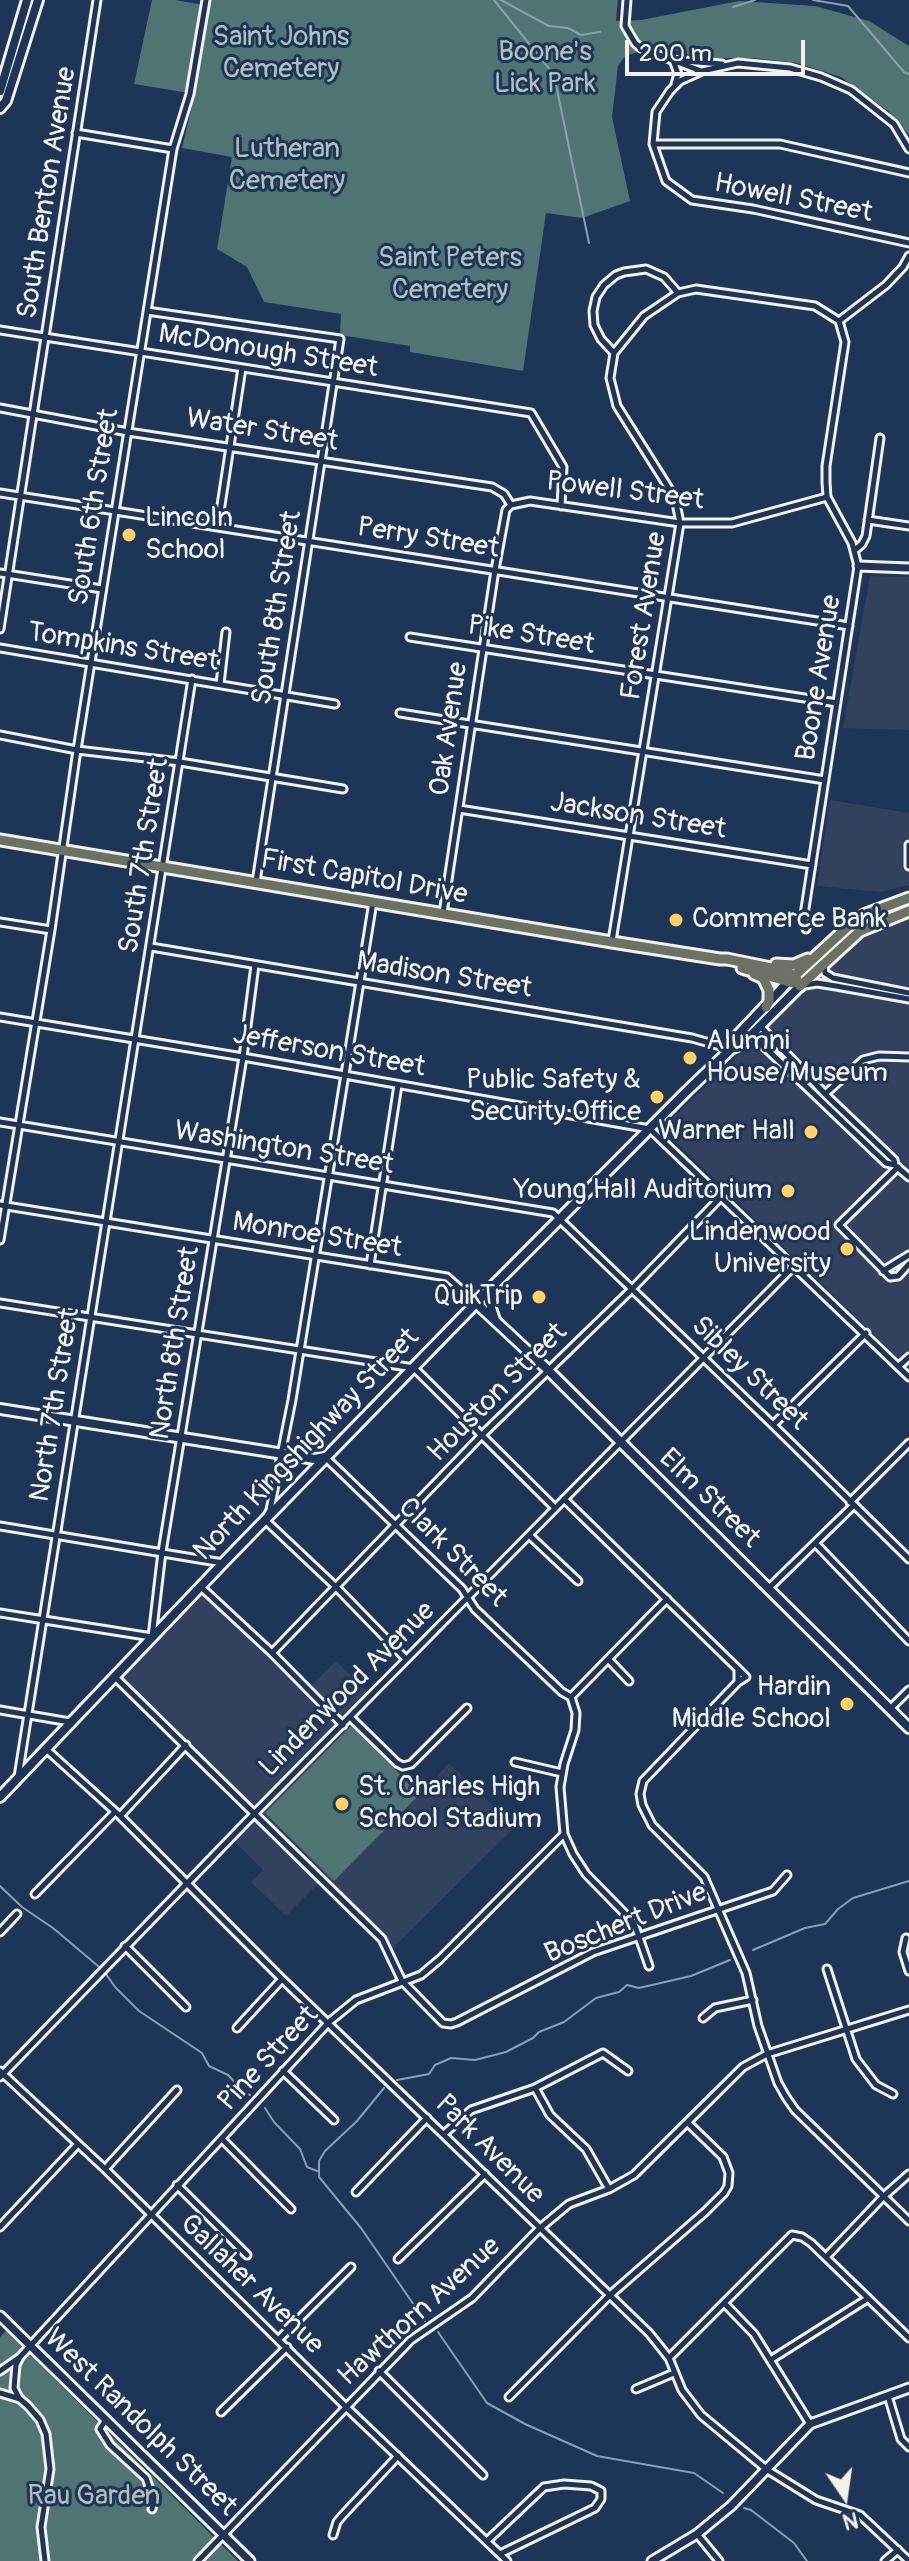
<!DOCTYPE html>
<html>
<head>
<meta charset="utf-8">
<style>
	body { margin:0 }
	#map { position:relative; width:909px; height:2561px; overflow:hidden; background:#1d3557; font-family:Pangolin,sans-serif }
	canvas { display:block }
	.north { position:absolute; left:805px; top:2457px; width:80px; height:80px; -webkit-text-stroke:6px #1d3557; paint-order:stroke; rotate:167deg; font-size:22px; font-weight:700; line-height:32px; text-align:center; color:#f4f1e8 }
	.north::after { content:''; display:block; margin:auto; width:28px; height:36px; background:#f4f1e8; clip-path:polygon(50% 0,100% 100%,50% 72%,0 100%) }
	.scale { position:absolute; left:625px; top:40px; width:180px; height:36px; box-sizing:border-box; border:4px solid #f4f1e8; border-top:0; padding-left:10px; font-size:24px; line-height:28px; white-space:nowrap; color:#f4f1e8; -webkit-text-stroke:6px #1d3557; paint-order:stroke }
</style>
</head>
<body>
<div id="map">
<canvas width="909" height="2561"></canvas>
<div class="north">N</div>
<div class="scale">200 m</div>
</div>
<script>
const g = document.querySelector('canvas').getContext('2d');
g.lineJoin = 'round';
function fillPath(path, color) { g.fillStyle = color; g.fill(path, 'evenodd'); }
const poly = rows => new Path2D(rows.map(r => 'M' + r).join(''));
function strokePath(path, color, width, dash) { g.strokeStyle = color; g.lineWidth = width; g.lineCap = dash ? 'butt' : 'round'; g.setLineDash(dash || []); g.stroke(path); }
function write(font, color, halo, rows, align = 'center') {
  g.font = font + ' Pangolin,sans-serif'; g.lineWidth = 6; g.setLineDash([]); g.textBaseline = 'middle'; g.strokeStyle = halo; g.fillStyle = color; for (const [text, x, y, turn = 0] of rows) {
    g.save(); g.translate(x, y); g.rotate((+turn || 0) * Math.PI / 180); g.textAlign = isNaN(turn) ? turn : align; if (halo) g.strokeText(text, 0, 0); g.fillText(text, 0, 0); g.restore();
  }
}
fillPath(poly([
	[870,576,909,577,909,730,843,728],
	[830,800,909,813,909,885,880,892,817,886],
	[909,917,909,1369,662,1128,846,952,863,939],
	[202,1592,305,1692,336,1661,368,1692,346,1717,421,1793,449,1763,515,1827,392,1949,383,1934,325,1877,286,1916,251,1882,263,1870,232,1839,259,1813,122,1679,121,1676]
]), '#32415e');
fillPath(poly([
	[152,0,175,0,209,6,211,0,618,0,616,21,641,20,739,1,815,6,869,21,909,46,909,135,888,111,841,77,797,63,753,58,712,58,690,55,661,45,625,56,618,66,612,117,630,201,582,218,546,213,523,371,410,352,410,346,340,335,341,314,264,302,247,267,217,249,232,157,182,148,195,94,134,84],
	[351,1726,420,1794,334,1881,265,1813],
	[6,2331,238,2561,0,2561,0,2337]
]), '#507373');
strokePath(poly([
	[494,0,551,71,555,80,589,243],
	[501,0,549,26,568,28,581,35,600,32],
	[813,0,848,6,904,72,909,74],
	[733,7,755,0],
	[0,1886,22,1907,53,1928,98,1966],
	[753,1950,805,1928,825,1924,838,1909,853,1898,909,1881],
	[106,1974,115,1987,139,2011,202,2053,209,2066,228,2075,245,2093,250,2095],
	[397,2080,429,2074,435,2065,451,2058,475,2060,506,2052,533,2038,539,2032,564,2022,596,1998,619,1992,627,1985,639,1988,691,1976,730,1960],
	[384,2088,357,2121,325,2151,319,2161,319,2177,361,2228,425,2321],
	[265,2108,274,2122,300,2149,307,2167,317,2171],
	[438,2332,487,2403,525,2424,597,2456,694,2473,723,2493],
	[744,2508,751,2510,794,2543,807,2561]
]), '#89a0af', 2);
const minor = poly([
	[627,0,625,26,635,43,641,48,701,71],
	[675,84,678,74,673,60,722,64],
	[76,133,173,149],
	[653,144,780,144,909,173],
	[909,149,894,124,851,90,821,77,790,68,738,63,702,71,680,81,670,91,656,112,653,144,666,181,692,200,753,209,909,243],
	[147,311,340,339,256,882],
	[839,321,886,285,903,267,909,256],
	[0,330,531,413,563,467,561,506],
	[614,353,601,339,594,325,593,311,596,297,604,285,616,275,624,272,646,269,664,277,678,293],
	[0,408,128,432,492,487,504,494,511,505],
	[0,493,849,626],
	[511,505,530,501,680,523,732,523,827,497],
	[868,520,909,526],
	[218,525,242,368],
	[855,550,862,544,866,536,880,438],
	[0,573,102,589],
	[0,629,97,0],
	[410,637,837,703],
	[0,648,335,704],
	[220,684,226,632],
	[400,713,825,780],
	[0,735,77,750,180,762,343,789],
	[459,809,812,865],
	[909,845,909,866],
	[373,902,292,1400,270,1510,265,1520,336,1587,406,1659],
	[443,913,495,570,506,510,511,505],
	[0,922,51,930],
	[612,941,680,523,675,498,617,406,610,378,614,353,644,316,678,293,696,289,815,306,839,321,845,342,826,466,826,482,827,497,852,543,858,566,804,915,806,929],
	[151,947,692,1038,731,1049],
	[824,965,825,973,833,978,909,993],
	[805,985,817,983,836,986,909,999],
	[0,1017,243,1057,650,1129,909,1377],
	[752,1035,886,1163,895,1165,894,1160,829,1098,760,1026],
	[825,1094,863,1060,879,1056,909,1057],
	[0,1122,553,1213,773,1425,909,1559],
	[897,1167,909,1177],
	[898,1167,839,1225,890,1277,898,1276,909,1264],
	[0,1205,447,1277,475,1302],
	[0,1240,51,930,77,750,173,149,190,94,206,0],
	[370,1265,398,1085],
	[883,1271,909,1255],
	[0,1303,414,1368,555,1508],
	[899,1366,909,1357],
	[773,1425,866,1333],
	[326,1458,462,1589,475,1609,562,1692,571,1697,576,1713,575,1730,564,1764,560,1787,564,1834,573,1854,586,1874,634,1923,649,1966],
	[564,1499,738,1669,738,1682,643,1781,640,1794,642,1805,652,1825,704,1877,746,1973,758,2026,778,2083,786,2097,795,2110,909,2221],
	[850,1502,909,1443],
	[0,1526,223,1563],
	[529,1535,578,1581],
	[815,1543,909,1641],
	[201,1587,272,1653,343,1725],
	[769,1588,854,1505],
	[0,1613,152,1637,162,1552,243,1057,255,965],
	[272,1653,482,1435,632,1289,721,1197],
	[608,1659,629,1681],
	[738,1669,746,1677,738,1682],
	[115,1677,382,1939,402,1981,443,2023,451,2024,457,2022,593,1952,773,1891,787,1875],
	[571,1697,667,1599],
	[890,1709,909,1690],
	[0,1710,70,1722],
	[351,1718,397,1763,403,1766,411,1764,467,1708],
	[46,1749,120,1816,282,1979,649,2333,669,2358,682,2390,701,2415,766,2469,816,2500,860,2515,909,2561],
	[515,1762,562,1773],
	[18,1777,192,679],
	[120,1816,186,1745],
	[35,1894,114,1813],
	[0,1932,17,1914],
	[906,1938,903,1952,909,1971],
	[125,1946,186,2007],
	[827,1969,856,2059,876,2085,893,2094],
	[703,2018,715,2008,753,2000],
	[237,2028,282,1979],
	[0,2071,105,2169,346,2407,507,2561],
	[283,2071,334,2120],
	[0,2077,254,1814,794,1266],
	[535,2088,550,2115,586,2149,609,2189],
	[444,2134,471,2110,535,2088,603,2053,628,2071],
	[222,2139,291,2209],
	[105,2169,177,2090],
	[177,2185,247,2255],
	[356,2192,427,2118],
	[0,2227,78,2144],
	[826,2257,884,2196,909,2174],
	[398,2259,485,2174],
	[725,2304,754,2334,810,2424],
	[279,2339,351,2267],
	[20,2357,329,2022,356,2000,421,1975,440,1959,564,1834],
	[669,2358,792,2235,802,2237,811,2243,909,2338],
	[772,2359,867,2299],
	[0,2371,20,2357,16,2365,14,2388,19,2398],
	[379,2371,483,2475],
	[636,2389,674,2373],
	[0,2393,20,2399,28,2406,40,2420,46,2434,50,2469,41,2527,45,2561],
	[888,2396,901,2439,909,2447],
	[509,2397,609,2296,705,2212,724,2193,728,2186,729,2173,723,2157,688,2123],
	[221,2412,287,2347],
	[105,2421,100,2429,110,2445,146,2478,154,2501,152,2509],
	[697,2534,719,2561],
	[333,2535,337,2522,343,2515,398,2456],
	[487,2541,544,2487,564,2484,591,2486,601,2491,601,2499,595,2508,500,2554],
	[198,2561,411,2340,472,2298,539,2229,569,2204,609,2189,634,2175,743,2067,767,2054,909,2010],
	[885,2561,898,2550]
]);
const tertiary = poly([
	[858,566,909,568],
	[0,2316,250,2561],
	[652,2561,697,2534,731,2506,810,2424,909,2388]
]);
const secondary = poly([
	[0,91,27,0],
	[0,108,6,101,38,0],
	[731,1048,735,1038,788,982],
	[491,1288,491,1308,495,1320],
	[476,1303,548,1370,909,1728],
	[0,1409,315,1459,325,1457],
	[0,1797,223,1563,481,1298,687,1091,731,1049,742,1044,800,986]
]);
const primary = poly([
	[0,840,612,942,720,959,727,959,781,970,795,976,800,986],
	[776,964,794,965,808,959],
	[742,968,793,983],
	[754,974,763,978,769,990,769,1001,766,1007],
	[788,982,853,922,866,914,909,898],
	[800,986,860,931,909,911]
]);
strokePath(minor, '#f4f1e8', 11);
strokePath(tertiary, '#f4f1e8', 13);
strokePath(secondary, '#f4f1e8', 14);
strokePath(primary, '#f4f1e8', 15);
strokePath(minor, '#1d3557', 5);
strokePath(tertiary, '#1d3557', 7);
strokePath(secondary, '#1d3557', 8);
strokePath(primary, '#6b7165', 9);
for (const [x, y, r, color] of [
	[129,535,8,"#ffd166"],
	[676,920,8,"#ffd166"],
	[690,1058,8,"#ffd166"],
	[657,1097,8,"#ffd166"],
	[811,1132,8,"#ffd166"],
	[788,1191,8,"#ffd166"],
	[847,1249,8,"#ffd166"],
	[539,1297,8,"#ffd166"],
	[847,1704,8,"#ffd166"],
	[342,1804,8,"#ffd166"]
]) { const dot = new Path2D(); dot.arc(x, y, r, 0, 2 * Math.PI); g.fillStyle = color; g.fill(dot); strokePath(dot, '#1d3557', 3); }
write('28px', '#b2bfb9', '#1d3557', [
	["Saint Johns",281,38],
	["Cemetery",281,70],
	["Boone's",545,53],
	["Lick Park",545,85],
	["Lutheran",287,150],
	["Cemetery",287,182],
	["Saint Peters",450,259],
	["Cemetery",450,291],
	["Rau Garden",94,2497]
]);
write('28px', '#f4f1e8', '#1d3557', [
	["South Benton Avenue",48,193,-81],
	["Howell Street",793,199,11],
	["McDonough Street",268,352,9],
	["Water Street",262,431,9],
	["Powell Street",625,492,7],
	["South 6th Street",95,507,-81],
	["Perry Street",428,539,9],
	["South 8th Street",278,608,-81],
	["Forest Avenue",645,616,-81],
	["Pike Street",531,636,9],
	["Tompkins Street",123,648,9],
	["Boone Avenue",820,678,-81],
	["Oak Avenue",450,729,-82],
	["Jackson Street",638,817,9],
	["South 7th Street",145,856,-81],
	["First Capitol Drive",364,878,10],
	["Madison Street",444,976,9],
	["Jefferson Street",329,1052,10],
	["Washington Street",284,1149,9],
	["Monroe Street",317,1236,9],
	["North 8th Street",176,1343,-81],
	["Sibley Street",749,1374,44],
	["Houston Street",498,1393,-45],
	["North 7th Street",56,1405,-81],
	["North Kingshighway Street",307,1445,-46],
	["Elm Street",709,1499,44],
	["Clark Street",452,1553,45],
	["Lindenwood Avenue",348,1690,-45],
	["Boschert Drive",626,1924,-22],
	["Pine Street",269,2059,-47],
	["Park Avenue",489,2150,45],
	["Gallaher Avenue",251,2285,44],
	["Hawthorn Avenue",420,2312,-42],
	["West Randolph Street",140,2423,44]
]);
write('28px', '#f4f1e8', '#1d3557', [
	["Lincoln",145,519,"left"],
	["School",145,551,"left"],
	["Commerce Bank",692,920,"left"],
	["Alumni",706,1042,"left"],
	["House/Museum",706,1074,"left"],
	["Public Safety &",641,1081],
	["Security Office",641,1113],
	["Warner Hall",795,1132],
	["Young Hall Auditorium",772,1191],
	["Lindenwood",831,1233],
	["University",831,1265],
	["QuikTrip",523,1297],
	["Hardin",831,1688],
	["Middle School",831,1720],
	["St. Charles High",358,1788,"left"],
	["School Stadium",358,1820,"left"]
], 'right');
</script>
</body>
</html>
